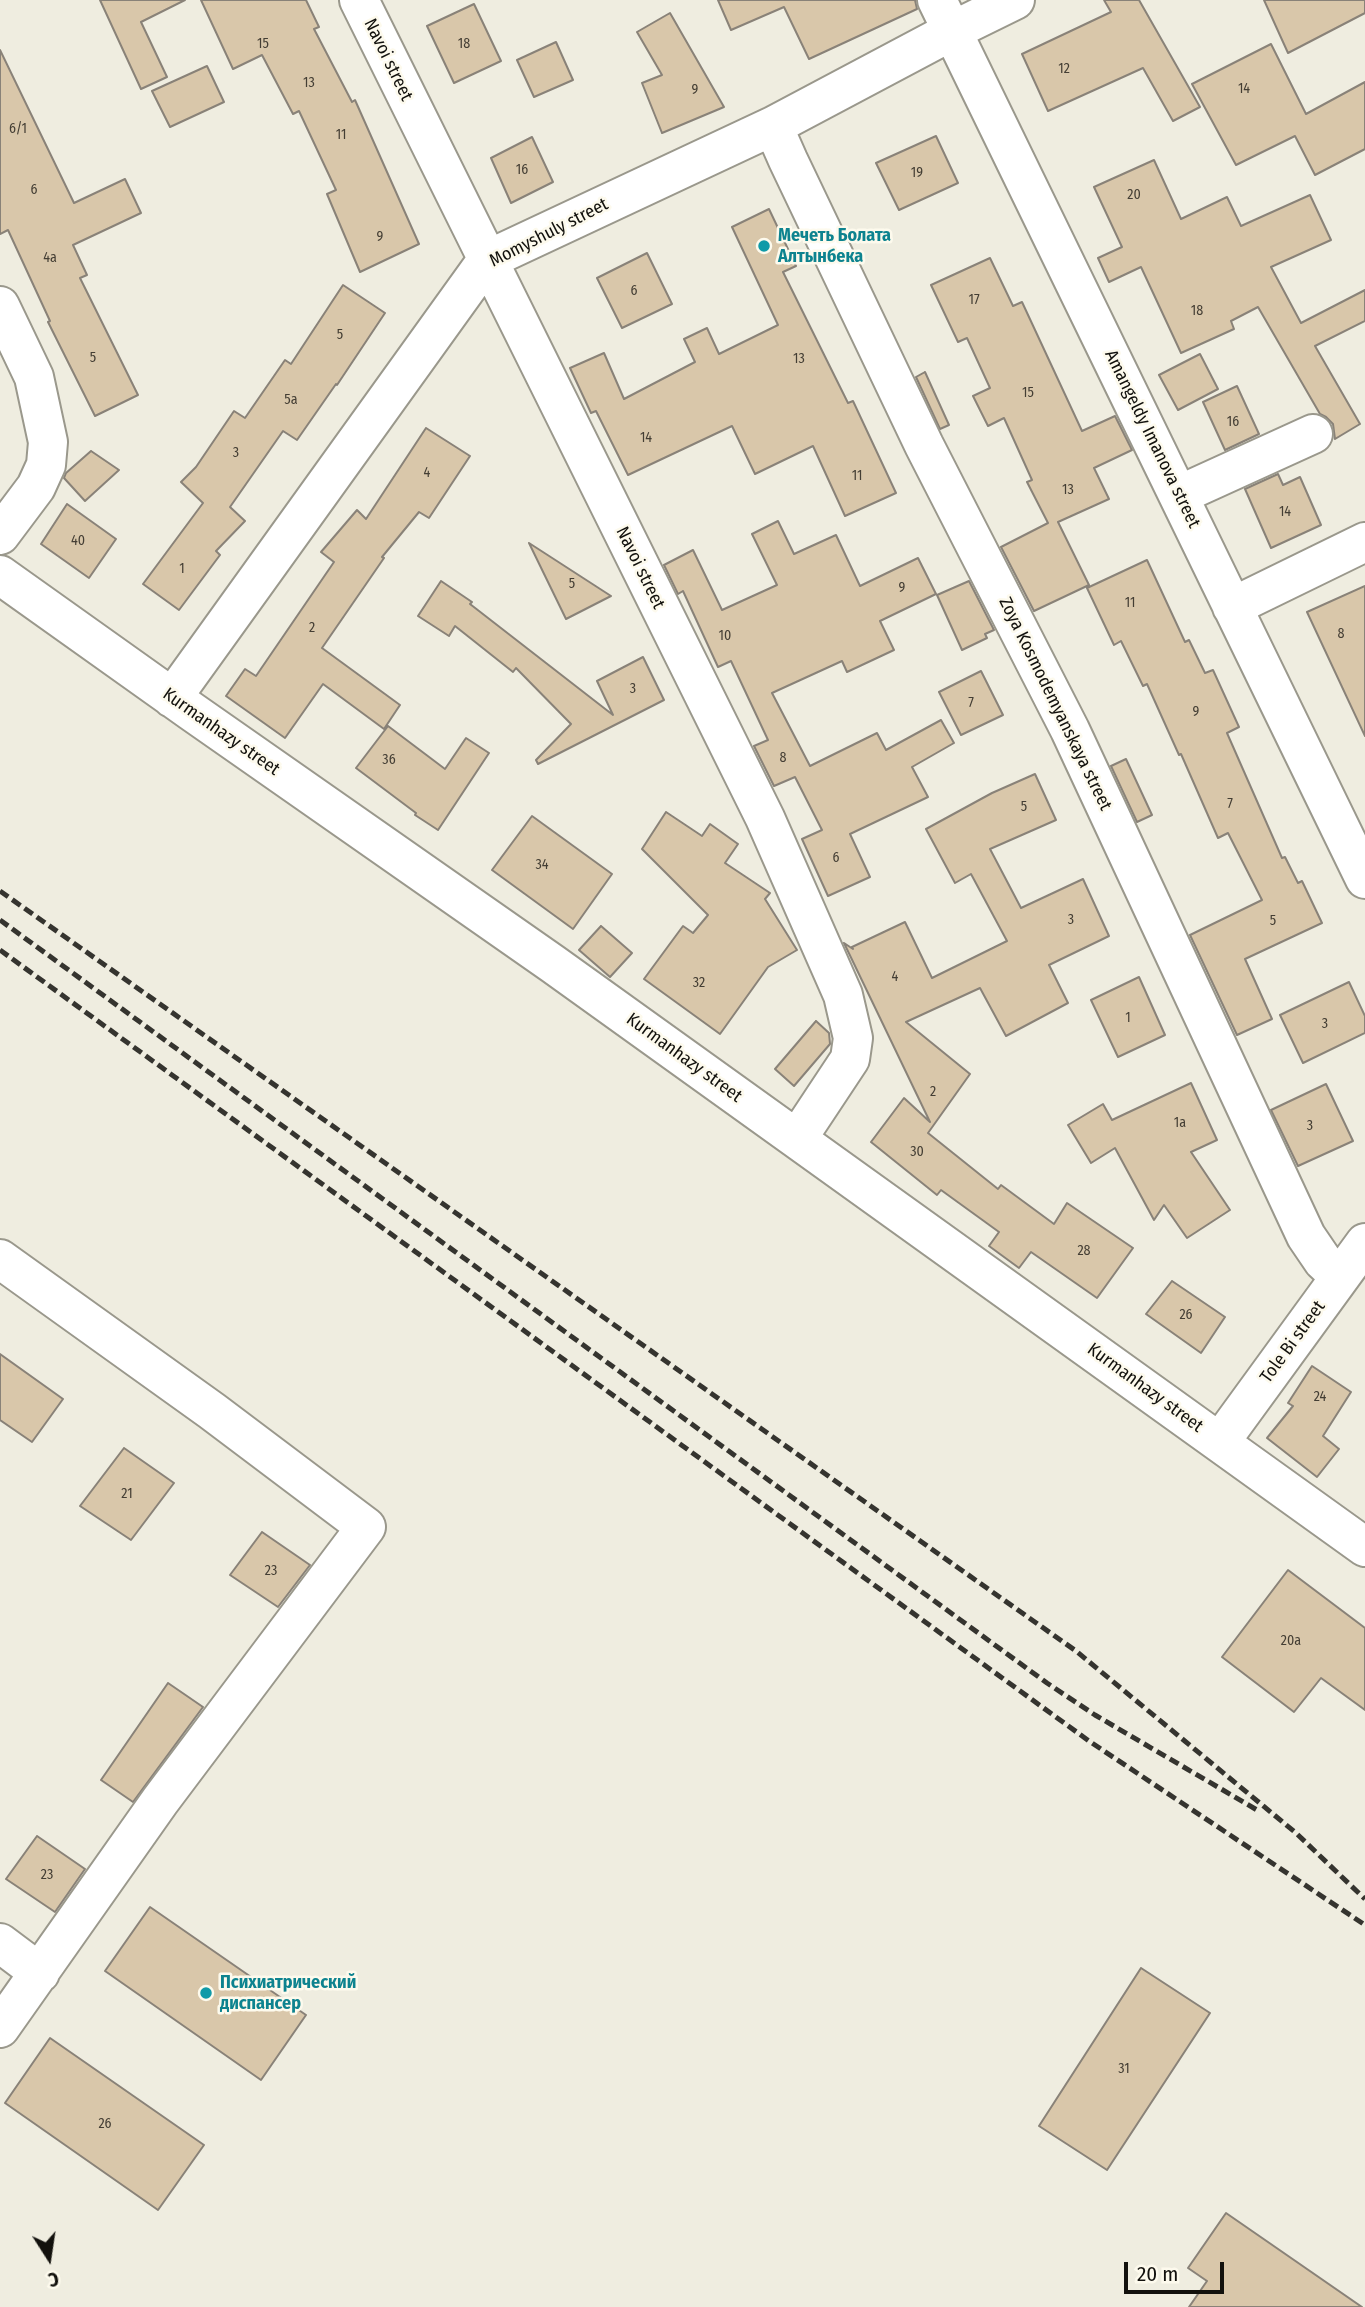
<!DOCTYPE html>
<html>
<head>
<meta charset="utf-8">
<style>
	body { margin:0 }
	#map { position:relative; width:1365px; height:2307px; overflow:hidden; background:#efede0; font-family:"Fira Sans Condensed",sans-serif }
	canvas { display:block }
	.north { position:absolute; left:14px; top:2223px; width:70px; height:70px; -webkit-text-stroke:5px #fdfaed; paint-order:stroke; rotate:168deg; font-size:19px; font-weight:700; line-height:28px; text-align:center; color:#12110d }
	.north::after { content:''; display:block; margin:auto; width:24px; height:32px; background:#12110d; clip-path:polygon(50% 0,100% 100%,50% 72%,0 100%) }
	.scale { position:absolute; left:1124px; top:2262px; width:100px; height:32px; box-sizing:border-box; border:4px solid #12110d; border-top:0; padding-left:9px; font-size:21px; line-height:24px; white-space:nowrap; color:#12110d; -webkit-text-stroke:5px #fdfaed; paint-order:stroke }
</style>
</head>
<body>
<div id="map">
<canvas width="1365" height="2307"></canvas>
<div class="north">С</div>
<div class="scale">20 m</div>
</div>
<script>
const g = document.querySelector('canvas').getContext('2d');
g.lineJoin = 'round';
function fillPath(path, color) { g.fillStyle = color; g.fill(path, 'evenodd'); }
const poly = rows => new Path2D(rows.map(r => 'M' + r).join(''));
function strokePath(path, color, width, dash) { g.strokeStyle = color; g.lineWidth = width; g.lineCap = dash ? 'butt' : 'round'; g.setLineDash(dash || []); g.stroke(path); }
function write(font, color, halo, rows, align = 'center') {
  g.font = font + ' "Fira Sans Condensed",sans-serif'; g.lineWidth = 5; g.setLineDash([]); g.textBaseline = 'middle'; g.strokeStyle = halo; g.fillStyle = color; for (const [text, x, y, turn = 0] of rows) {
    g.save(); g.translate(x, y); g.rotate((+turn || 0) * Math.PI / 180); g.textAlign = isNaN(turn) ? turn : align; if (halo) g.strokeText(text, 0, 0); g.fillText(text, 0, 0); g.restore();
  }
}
const building = poly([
	[100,0,185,0,141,22,167,77,141,89,100,0],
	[201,0,306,0,319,27,314,29,352,102,355,100,419,244,360,272,327,194,336,190,299,111,293,114,262,55,233,69,201,0],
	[718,0,915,0,917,9,809,59,784,7,731,30,718,0],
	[1104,0,1139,0,1200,107,1173,121,1143,68,1048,111,1022,54,1111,12,1104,0],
	[1264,0,1365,0,1365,13,1288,53,1264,0],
	[474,4,501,61,454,83,427,26,474,4],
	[670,13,724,107,662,133,642,83,662,75,637,32,670,13],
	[556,42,573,80,534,97,517,60,556,42],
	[1271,44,1306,114,1365,82,1365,149,1315,175,1295,136,1236,165,1192,84,1271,44],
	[0,50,74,203,125,179,141,213,73,245,87,275,80,278,138,395,95,416,48,322,50,321,8,230,0,234,0,50],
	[207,66,224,102,170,127,152,91,207,66],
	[936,136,958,183,899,210,876,163,936,136],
	[532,137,553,182,511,203,491,158,532,137],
	[1154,160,1181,219,1227,197,1241,226,1310,195,1331,240,1271,267,1301,323,1365,290,1365,321,1315,346,1360,424,1335,439,1333,424,1326,417,1320,414,1258,307,1231,321,1234,329,1181,353,1141,267,1109,282,1098,258,1122,247,1094,187,1154,160],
	[769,209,796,266,783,272,848,403,853,401,896,493,845,516,813,446,755,474,732,426,628,475,596,411,591,413,570,368,604,353,624,399,695,362,684,339,707,328,719,354,778,325,732,227,769,209],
	[647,253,672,304,622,328,597,278,647,253],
	[990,258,1013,306,1022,302,1082,431,1115,416,1132,450,1094,468,1109,499,1058,522,1089,585,1034,611,1001,547,1048,523,1027,482,1032,480,1004,418,988,426,973,396,990,388,967,338,958,342,931,285,990,258],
	[343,285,385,313,337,385,336,384,297,440,283,431,230,507,245,521,216,551,220,555,179,610,143,584,203,503,181,482,196,467,234,411,245,418,285,360,291,364,343,285],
	[1200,354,1218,389,1178,410,1159,375,1200,354],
	[925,372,949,425,940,429,916,377,925,372],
	[1237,386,1259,434,1225,450,1203,402,1237,386],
	[426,428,470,456,429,518,419,512,382,557,384,558,322,648,400,705,384,729,323,684,285,738,226,696,245,669,256,676,334,562,321,552,357,510,366,519,426,428],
	[91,451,119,470,85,501,64,478,66,473,91,451],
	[1278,474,1283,485,1300,477,1321,525,1271,548,1245,489,1278,474],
	[67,504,116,539,89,578,41,544,67,504],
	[778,521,794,554,836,535,860,586,918,558,936,594,880,621,894,650,847,672,842,661,772,693,810,766,877,733,886,750,941,720,954,743,912,767,928,797,850,834,870,877,828,896,802,839,822,830,795,777,774,786,754,746,768,740,731,661,718,667,683,591,678,594,664,565,693,550,722,610,777,585,752,534,778,521],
	[529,543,611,596,566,619,529,543],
	[1147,560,1185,642,1189,640,1205,673,1213,670,1239,727,1227,733,1282,858,1285,857,1298,883,1302,881,1322,923,1245,959,1272,1019,1237,1035,1190,935,1262,900,1228,833,1218,838,1181,754,1179,755,1147,684,1143,686,1121,641,1114,645,1087,588,1147,560],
	[441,581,472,602,470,604,613,715,597,681,643,657,664,700,538,764,536,760,571,724,516,668,513,672,455,626,449,636,418,616,441,581],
	[969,581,994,630,985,634,987,638,962,650,937,595,969,581],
	[1365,586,1365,736,1307,612,1365,586],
	[981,671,1003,715,961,735,939,692,981,671],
	[388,726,445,769,466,738,489,753,438,830,415,815,416,813,356,768,388,726],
	[1126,759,1152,815,1137,822,1111,766,1126,759],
	[1035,774,1056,820,990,849,1021,908,1083,879,1109,936,1049,965,1068,1003,1006,1036,980,988,906,1022,970,1074,928,1133,998,1189,1001,1185,1054,1224,1067,1203,1133,1248,1097,1298,1031,1252,1019,1268,989,1246,999,1232,941,1190,937,1195,871,1142,904,1098,930,1122,844,943,853,949,852,947,905,922,932,978,1007,941,971,874,955,883,926,829,992,793,1035,774],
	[666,812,702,836,710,824,738,844,725,863,770,893,765,899,797,950,768,967,720,1034,644,979,683,926,693,933,708,915,642,849,666,812],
	[532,816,612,874,573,929,492,870,532,816],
	[601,926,632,953,610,977,579,950,601,926],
	[1139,977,1165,1035,1118,1057,1091,1000,1139,977],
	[1349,982,1365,1016,1365,1033,1303,1063,1280,1015,1349,982],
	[816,1021,829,1033,830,1044,794,1086,775,1069,816,1021],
	[1191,1083,1217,1140,1191,1152,1230,1210,1187,1238,1164,1205,1154,1220,1115,1148,1091,1163,1068,1125,1103,1104,1112,1120,1191,1083],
	[1326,1084,1353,1141,1298,1166,1271,1110,1326,1084],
	[1172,1281,1225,1317,1201,1353,1146,1314,1172,1281],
	[0,1354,63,1399,32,1442,0,1420,0,1354],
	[1312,1366,1351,1392,1323,1436,1339,1449,1317,1477,1267,1438,1293,1406,1288,1403,1312,1366],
	[124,1448,174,1483,131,1540,80,1506,124,1448],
	[262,1532,310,1565,278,1607,230,1575,262,1532],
	[1288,1570,1365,1628,1365,1710,1321,1678,1294,1712,1222,1657,1288,1570],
	[168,1683,203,1707,133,1802,101,1780,168,1683],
	[37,1836,85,1869,55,1912,6,1879,37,1836],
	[150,1907,306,2015,261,2080,105,1971,150,1907],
	[1141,1968,1210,2013,1107,2170,1039,2126,1141,1968],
	[50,2038,204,2145,158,2210,5,2103,50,2038],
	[1226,2213,1362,2307,1189,2307,1207,2281,1188,2268,1226,2213]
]);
fillPath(building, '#d9c7aa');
strokePath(building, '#898278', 2);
const street = poly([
	[359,0,765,818,843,995,853,1038,850,1059,797,1139],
	[937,0,1365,879],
	[773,126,788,160,924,445,1070,730,1306,1236,1323,1261,1340,1277],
	[0,306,34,377,48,442,46,465,36,487,0,535],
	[1179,495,1313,434],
	[0,575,191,711,553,964,1365,1547],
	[1232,607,1365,542],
	[172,698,487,260,773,126,952,31,1015,0],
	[0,1259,212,1411,366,1527,160,1801,0,2028],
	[1220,1442,1365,1243],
	[0,1943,40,1973]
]);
strokePath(street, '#9a988c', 42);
strokePath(street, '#fff', 38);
strokePath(poly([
	[0,891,1076,1651,1296,1833,1365,1899],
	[0,920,1047,1683,1095,1715,1257,1810],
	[0,950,1089,1741,1365,1925]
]), '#35342f', 5, [10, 5]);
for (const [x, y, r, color] of [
	[764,246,7,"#0f9aa8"],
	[206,1993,7,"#0f9aa8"]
]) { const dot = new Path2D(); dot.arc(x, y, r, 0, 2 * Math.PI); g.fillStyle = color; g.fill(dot); strokePath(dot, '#fdfaed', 2.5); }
write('14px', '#443e34', null, [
	["15",263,44],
	["18",464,44],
	["12",1064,69],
	["13",309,83],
	["14",1244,89],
	["9",695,90],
	["6/1",18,129],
	["11",341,135],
	["16",522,170],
	["19",917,173],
	["6",34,190],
	["20",1134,195],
	["9",380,237],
	["4а",50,258],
	["6",634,291],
	["17",974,300],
	["18",1197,311],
	["5",340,335],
	["5",93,358],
	["13",799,359],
	["15",1028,393],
	["5а",291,400],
	["16",1233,422],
	["14",646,438],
	["3",236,453],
	["4",427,473],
	["11",857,476],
	["13",1068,490],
	["14",1285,512],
	["40",78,541],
	["1",182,569],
	["5",572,584],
	["9",902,588],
	["11",1130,603],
	["2",312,628],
	["8",1341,634],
	["10",725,636],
	["3",633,689],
	["7",971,703],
	["9",1196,712],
	["8",783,758],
	["36",389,760],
	["7",1230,804],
	["5",1024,807],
	["6",836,858],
	["34",542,865],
	["3",1071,920],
	["5",1273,921],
	["4",895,977],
	["32",699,983],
	["1",1128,1018],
	["3",1325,1024],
	["2",933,1092],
	["1а",1180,1123],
	["3",1310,1126],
	["30",917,1152],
	["28",1084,1251],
	["26",1186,1315],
	["24",1320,1397],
	["21",127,1494],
	["23",271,1571],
	["20а",1291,1641],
	["23",47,1875],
	["31",1124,2069],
	["26",105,2124]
]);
write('18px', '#12110d', '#fdfaed', [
	["Navoi street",388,60,64],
	["Momyshuly street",549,233,-27],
	["Amangeldy Imanova street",1152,439,64],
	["Navoi street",640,568,64],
	["Zoya Kosmodemyanskaya street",1055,704,64],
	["Kurmanhazy street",221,732,35],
	["Kurmanhazy street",684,1058,36],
	["Tole Bi street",1293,1342,-54],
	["Kurmanhazy street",1145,1388,36]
]);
write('bold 18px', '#0d838f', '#fdfaed', [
	["Мечеть Болата",778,236],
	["Алтынбека",778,257],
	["Психиатрический",220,1983],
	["диспансер",220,2004]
], 'left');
</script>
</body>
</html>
